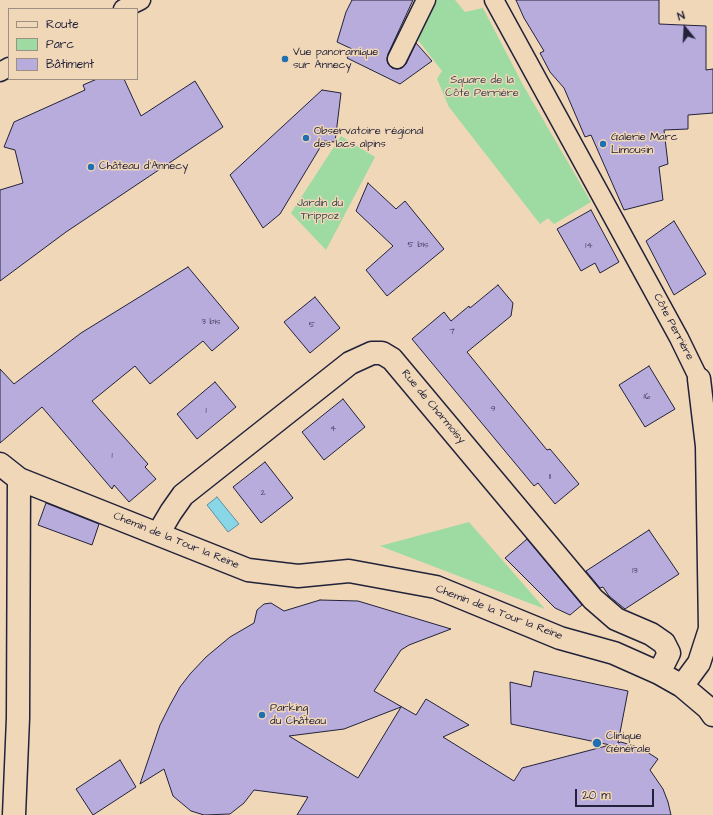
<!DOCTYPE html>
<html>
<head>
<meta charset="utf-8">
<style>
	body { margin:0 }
	#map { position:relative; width:713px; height:815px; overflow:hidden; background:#f0d7b7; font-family:"Architects Daughter",sans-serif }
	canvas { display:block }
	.legend { position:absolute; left:8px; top:8px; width:130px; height:72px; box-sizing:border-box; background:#f0d7b7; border:1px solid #9e8f85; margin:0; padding:5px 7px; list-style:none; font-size:12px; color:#22223b }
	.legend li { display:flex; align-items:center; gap:8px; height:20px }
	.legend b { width:20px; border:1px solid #9e8f85 }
	.north { position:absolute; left:665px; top:8px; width:40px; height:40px; -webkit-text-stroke:3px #f0d7b7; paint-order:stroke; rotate:342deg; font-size:11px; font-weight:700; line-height:16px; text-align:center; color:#22223b }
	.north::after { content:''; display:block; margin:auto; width:14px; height:18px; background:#22223b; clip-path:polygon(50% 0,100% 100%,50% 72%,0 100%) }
	.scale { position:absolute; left:575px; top:789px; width:79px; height:18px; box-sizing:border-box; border:2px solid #22223b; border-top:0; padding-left:5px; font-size:12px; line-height:14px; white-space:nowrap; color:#22223b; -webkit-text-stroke:3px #f0d7b7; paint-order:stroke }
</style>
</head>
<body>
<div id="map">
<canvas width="713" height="815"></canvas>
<ul class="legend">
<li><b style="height:5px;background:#f0d7b7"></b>Route</li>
<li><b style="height:11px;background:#9ddba2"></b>Parc</li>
<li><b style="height:11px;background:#b8acdc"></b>Bâtiment</li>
</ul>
<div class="north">N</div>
<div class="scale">20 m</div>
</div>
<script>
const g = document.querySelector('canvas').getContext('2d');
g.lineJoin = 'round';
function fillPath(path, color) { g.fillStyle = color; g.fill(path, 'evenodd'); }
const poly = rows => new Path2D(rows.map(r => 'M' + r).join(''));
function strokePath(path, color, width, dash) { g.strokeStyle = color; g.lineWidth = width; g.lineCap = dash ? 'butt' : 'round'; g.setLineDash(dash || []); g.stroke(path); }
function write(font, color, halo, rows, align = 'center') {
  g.font = font + ' "Architects Daughter",sans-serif'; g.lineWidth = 3; g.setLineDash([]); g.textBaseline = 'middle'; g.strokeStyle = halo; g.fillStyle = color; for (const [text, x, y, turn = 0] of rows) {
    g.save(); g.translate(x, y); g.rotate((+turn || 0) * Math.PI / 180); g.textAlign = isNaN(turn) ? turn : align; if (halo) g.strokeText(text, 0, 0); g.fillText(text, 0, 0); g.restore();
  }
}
fillPath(poly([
	[437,0,455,0,465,12,483,8,523,85,591,202,554,224,548,218,540,224,449,107,437,79,442,71,418,40],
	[341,136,375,157,326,250,291,213],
	[469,522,545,609,380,546]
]), '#9ddba2');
const water = poly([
	[217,497,239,524,228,532,207,505,217,497]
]);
fillPath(water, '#88d6e6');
strokePath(water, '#5f8ea2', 1);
const building = poly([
	[352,0,413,0,388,54,387,60,388,64,392,68,397,69,402,68,406,64,416,43,432,61,400,84,347,58,352,49,337,42,346,12,352,0],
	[516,0,659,0,659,24,706,26,706,70,713,69,713,113,688,115,688,129,664,130,668,164,659,167,663,200,624,210,591,135,585,137,564,88,550,72,540,53,544,51,524,18,516,0],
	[97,79,124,79,141,116,195,81,223,127,66,232,0,281,0,190,23,183,15,150,4,147,14,122,85,90,83,85,97,79],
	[322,90,341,93,335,142,324,141,280,214,263,228,230,175,322,90],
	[368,183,396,209,405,201,444,249,387,296,366,270,393,246,356,211,368,183],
	[591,210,619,262,600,273,595,263,581,271,557,229,591,210],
	[674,221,706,274,674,295,646,241,674,221],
	[188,267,239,328,212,351,203,341,150,384,135,366,92,401,148,464,145,467,156,479,129,502,114,485,112,489,42,407,0,443,0,369,14,384,81,333,188,267],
	[498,285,513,303,511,316,467,352,547,450,550,449,579,484,555,504,538,483,534,486,412,339,444,312,451,321,469,306,470,308,498,285],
	[315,297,340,328,310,353,284,322,315,297],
	[649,366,675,409,645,427,619,385,649,366],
	[215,382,236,407,197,439,177,414,215,382],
	[343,399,365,427,324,460,302,432,343,399],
	[265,462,293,498,261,523,233,487,265,462],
	[46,503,99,524,92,545,38,525,46,503],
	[649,530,679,574,625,609,609,596,603,587,600,588,586,571,649,530],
	[527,539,582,605,570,615,555,608,505,558,527,539],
	[320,600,358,601,451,629,409,645,401,650,374,691,416,715,426,699,469,725,443,737,514,781,522,768,610,745,511,724,510,682,531,687,534,671,628,691,618,743,621,742,637,747,647,752,658,759,650,770,663,789,668,802,671,815,297,815,308,797,254,790,244,803,230,814,204,815,191,811,173,796,164,769,140,784,160,725,170,705,180,687,190,674,206,657,230,637,254,623,257,610,264,604,271,603,284,611,320,600],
	[401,707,358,778,289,736,344,729,401,707],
	[120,760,136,787,93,815,76,789,120,760]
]);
fillPath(building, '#b8acdc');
strokePath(building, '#22223b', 1);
const pedestrian = poly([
	[494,0,679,338,699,379],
	[123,9,141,0],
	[397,59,426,0],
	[0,72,9,67]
]);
const minor = poly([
	[0,464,19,479,248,570,298,576,349,571,436,587,560,638,614,653,659,673,682,686,708,708,713,715],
	[158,534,171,512,183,495,350,363,372,353,382,353,392,359,593,599,616,619,651,634,664,643,669,653,659,673],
	[682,686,699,663,710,629,707,446,699,379],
	[14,815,18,718,19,479]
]);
strokePath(pedestrian, '#22223b', 21);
strokePath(minor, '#22223b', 25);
strokePath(pedestrian, '#f0d7b7', 18);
strokePath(minor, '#f0d7b7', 22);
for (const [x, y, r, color] of [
	[285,59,4,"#1f6fb2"],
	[306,138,4,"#1f6fb2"],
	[603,144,4,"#1f6fb2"],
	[91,167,4,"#1f6fb2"],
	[262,715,4,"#1f6fb2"],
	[597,743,5,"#1f6fb2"]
]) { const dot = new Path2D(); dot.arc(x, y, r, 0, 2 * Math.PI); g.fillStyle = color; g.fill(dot); strokePath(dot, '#f0d7b7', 1.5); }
write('9px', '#484463', null, [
	["5 bis",418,245],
	["14",589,246],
	["3 bis",211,322],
	["5",312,325],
	["7",452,332],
	["16",647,397],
	["9",493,409],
	["1",206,411],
	["4",333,429],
	["1",112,456],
	["11",550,477],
	["2",263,493],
	["13",635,571]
]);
write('11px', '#22223b', '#f0d7b7', [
	["Vue panoramique",293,53],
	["sur Annecy",293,66],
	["Observatoire régional",314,132],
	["des lacs alpins",314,145],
	["Galerie Marc",611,138],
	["Limousin",611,151],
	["Château d'Annecy",99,167],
	["Parking",270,709],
	["du Château",270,722],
	["Clinique",606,737],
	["Générale",606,750]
], 'left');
write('11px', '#3b4750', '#f0d7b7', [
	["Square de la",482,81],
	["Côte Perrière",482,94],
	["Jardin du",320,204],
	["Trippoz",320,217]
]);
write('11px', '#22223b', '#f0d7b7', [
	["Côte Perrière",673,327,62],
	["Rue de Charmoisy",433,407,50],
	["Chemin de la Tour la Reine",176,541,22],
	["Chemin de la Tour la Reine",499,613,21]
]);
</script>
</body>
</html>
